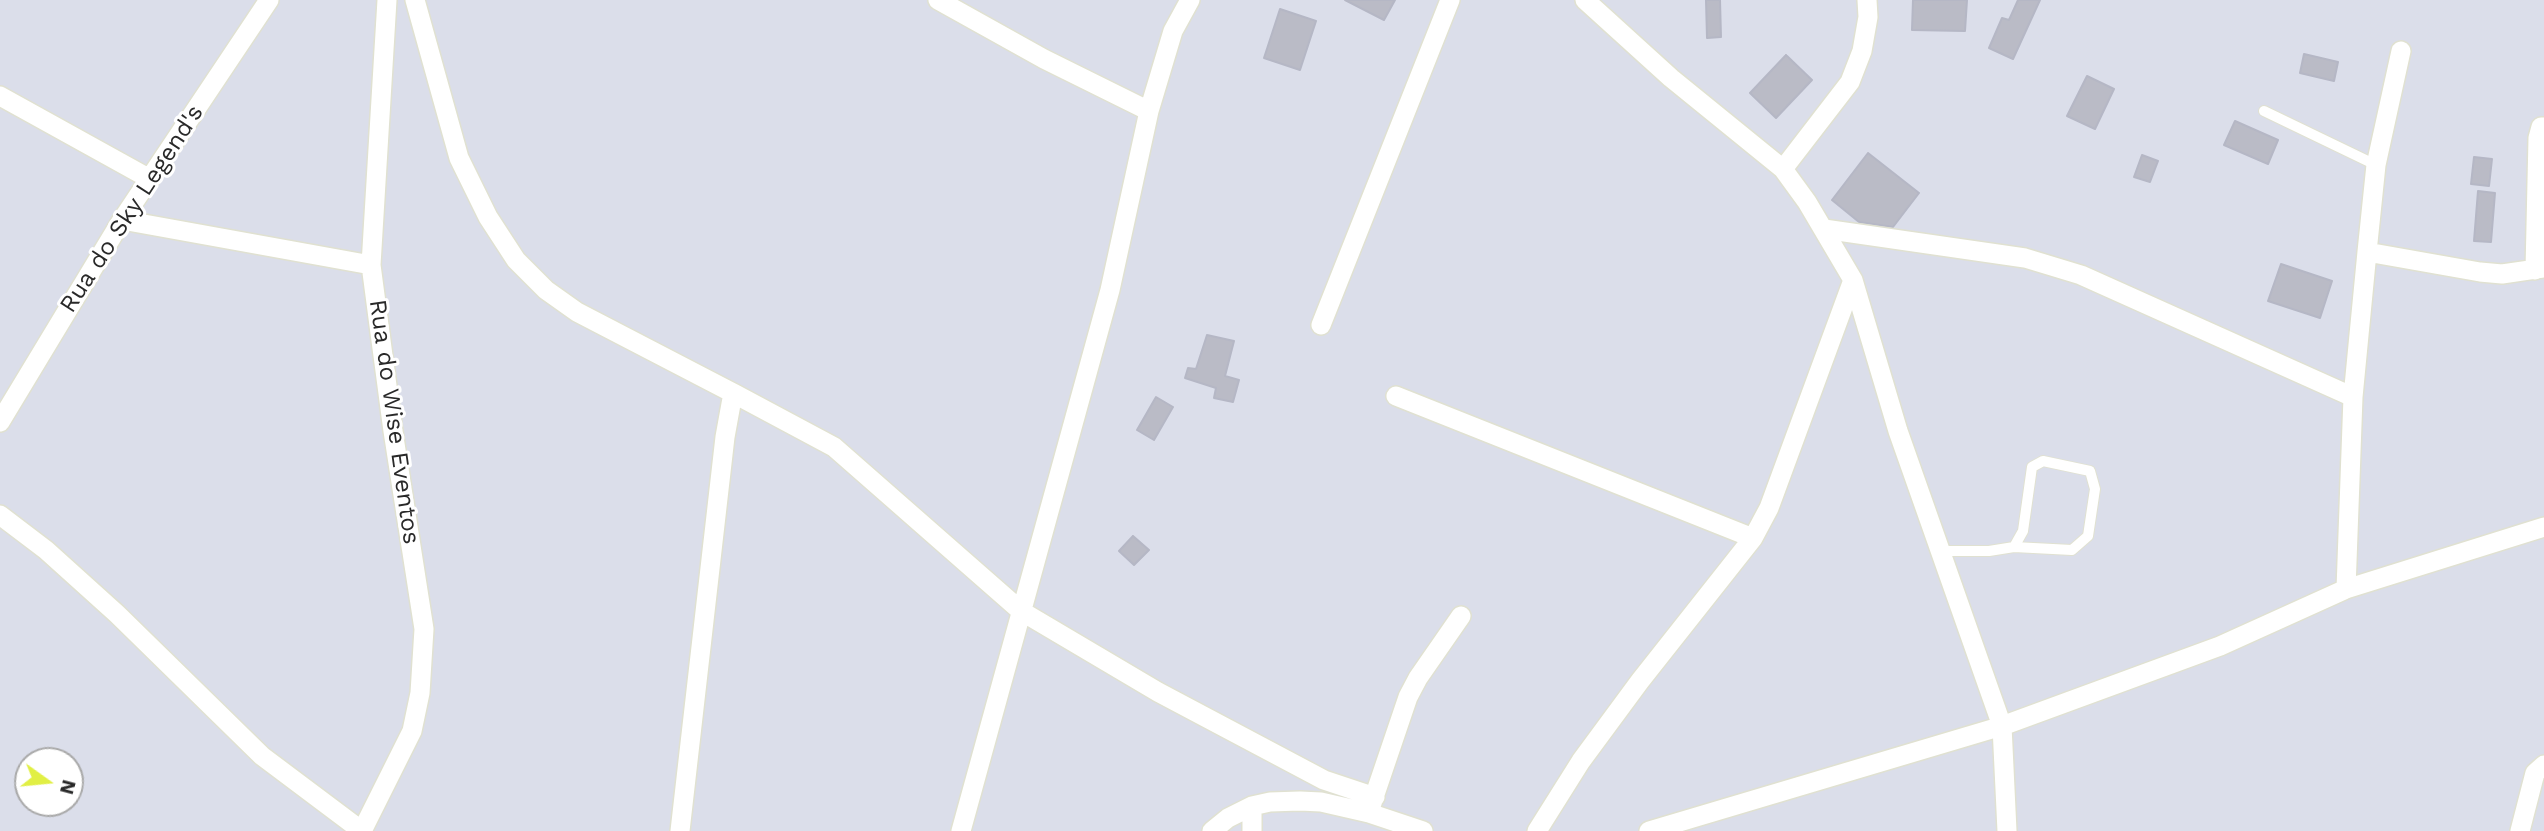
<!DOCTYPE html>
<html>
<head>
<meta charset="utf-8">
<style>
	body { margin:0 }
	#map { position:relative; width:2544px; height:831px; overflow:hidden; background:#dbdeea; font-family:"Work Sans",sans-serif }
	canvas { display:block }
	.north { position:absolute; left:14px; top:747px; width:70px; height:70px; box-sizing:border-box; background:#fff; border:2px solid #a9a9a9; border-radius:50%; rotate:105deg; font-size:19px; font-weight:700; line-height:28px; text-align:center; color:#292929 }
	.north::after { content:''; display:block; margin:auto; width:24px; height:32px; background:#e1ef44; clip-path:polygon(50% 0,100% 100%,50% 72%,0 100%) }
</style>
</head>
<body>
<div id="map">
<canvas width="2544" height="831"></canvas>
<div class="north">N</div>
</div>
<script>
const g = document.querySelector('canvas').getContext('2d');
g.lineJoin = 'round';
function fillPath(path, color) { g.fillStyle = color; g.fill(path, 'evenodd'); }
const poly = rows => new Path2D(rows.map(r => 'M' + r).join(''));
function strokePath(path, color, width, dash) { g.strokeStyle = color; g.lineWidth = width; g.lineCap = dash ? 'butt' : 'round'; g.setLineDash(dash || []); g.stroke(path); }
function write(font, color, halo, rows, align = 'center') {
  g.font = font + ' "Work Sans",sans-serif'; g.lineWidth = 6; g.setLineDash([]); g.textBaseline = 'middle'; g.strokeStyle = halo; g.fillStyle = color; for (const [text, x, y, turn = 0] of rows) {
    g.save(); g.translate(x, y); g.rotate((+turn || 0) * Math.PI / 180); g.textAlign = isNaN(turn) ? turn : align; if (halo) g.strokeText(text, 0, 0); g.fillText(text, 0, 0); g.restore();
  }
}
const building = poly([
	[1345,0,1395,0,1384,20,1345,0],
	[1706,0,1720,0,1721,37,1707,38,1706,0],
	[1913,0,1967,0,1965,31,1912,30,1913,0],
	[2018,0,2040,0,2013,59,1989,48,2002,18,2009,20,2018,0],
	[1280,9,1316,21,1300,70,1264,58,1280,9],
	[2304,54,2338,62,2334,81,2300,73,2304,54],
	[1786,55,1812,80,1776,118,1750,93,1786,55],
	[2087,76,2114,89,2095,129,2067,116,2087,76],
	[2235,121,2278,140,2268,164,2224,145,2235,121],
	[1868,153,1919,193,1893,227,1859,222,1832,200,1868,153],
	[2142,155,2158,161,2150,182,2134,177,2142,155],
	[2474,157,2492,159,2489,186,2471,184,2474,157],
	[2478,191,2495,193,2491,242,2474,241,2478,191],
	[2281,264,2332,281,2320,318,2268,301,2281,264],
	[1207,335,1234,341,1225,376,1239,380,1233,402,1214,398,1216,388,1185,378,1188,368,1196,369,1207,335],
	[1156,397,1173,407,1154,440,1137,430,1156,397],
	[1133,536,1149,550,1134,565,1119,551,1133,536]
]);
fillPath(building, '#babbc6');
strokePath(building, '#b5b7c5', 2);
const service = poly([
	[2264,111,2376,165],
	[1941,551,1989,551,2014,547,2072,550,2088,536,2095,489,2090,471,2043,461,2032,467,2023,531,2014,547]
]);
const minor = poly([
	[415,0,459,158,488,217,516,260,546,290,577,312,733,393,725,437,680,831],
	[938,0,1044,59,1149,111],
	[1585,0,1671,78,1783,169,1807,202,1853,280,1898,431,2002,726,2007,831],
	[0,96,150,179],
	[1783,169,1850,82,1862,51,1868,17,1867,0],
	[122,220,371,265],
	[1824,229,2025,258,2081,275,2353,397],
	[2367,252,2480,272,2502,274,2544,268],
	[2535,270,2538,138,2541,127,2544,127],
	[1321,325,1450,0],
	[733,393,834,447,1021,611,1158,692,1324,780,1375,797],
	[1396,396,1753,538],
	[0,422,122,220,269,0],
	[0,515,46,550,117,614,262,756,362,831],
	[2346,589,2353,397,2367,252,2376,165,2401,51],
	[1252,806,1252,831],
	[1370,809,1408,697,1418,678,1461,616],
	[362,831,412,731,420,693,424,629,393,431,371,265,387,0],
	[961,831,1110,290,1149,111,1173,31,1190,0],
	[1212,831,1228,818,1252,806,1270,802,1300,801,1321,802,1369,813,1423,831],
	[1537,831,1581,761,1640,681,1753,538,1769,508,1853,280],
	[1649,831,2002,726,2220,646,2346,589,2544,527],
	[2520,831,2535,773,2544,765]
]);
strokePath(service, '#e0e1d1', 12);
strokePath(minor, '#e0e1d1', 22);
strokePath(service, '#fff', 10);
strokePath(minor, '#fff', 19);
write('24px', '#292929', '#fff', [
	["Rua do Sky Legend's",132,209,-57],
	["Rua do Wise Eventos",394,422,82]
]);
</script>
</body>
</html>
